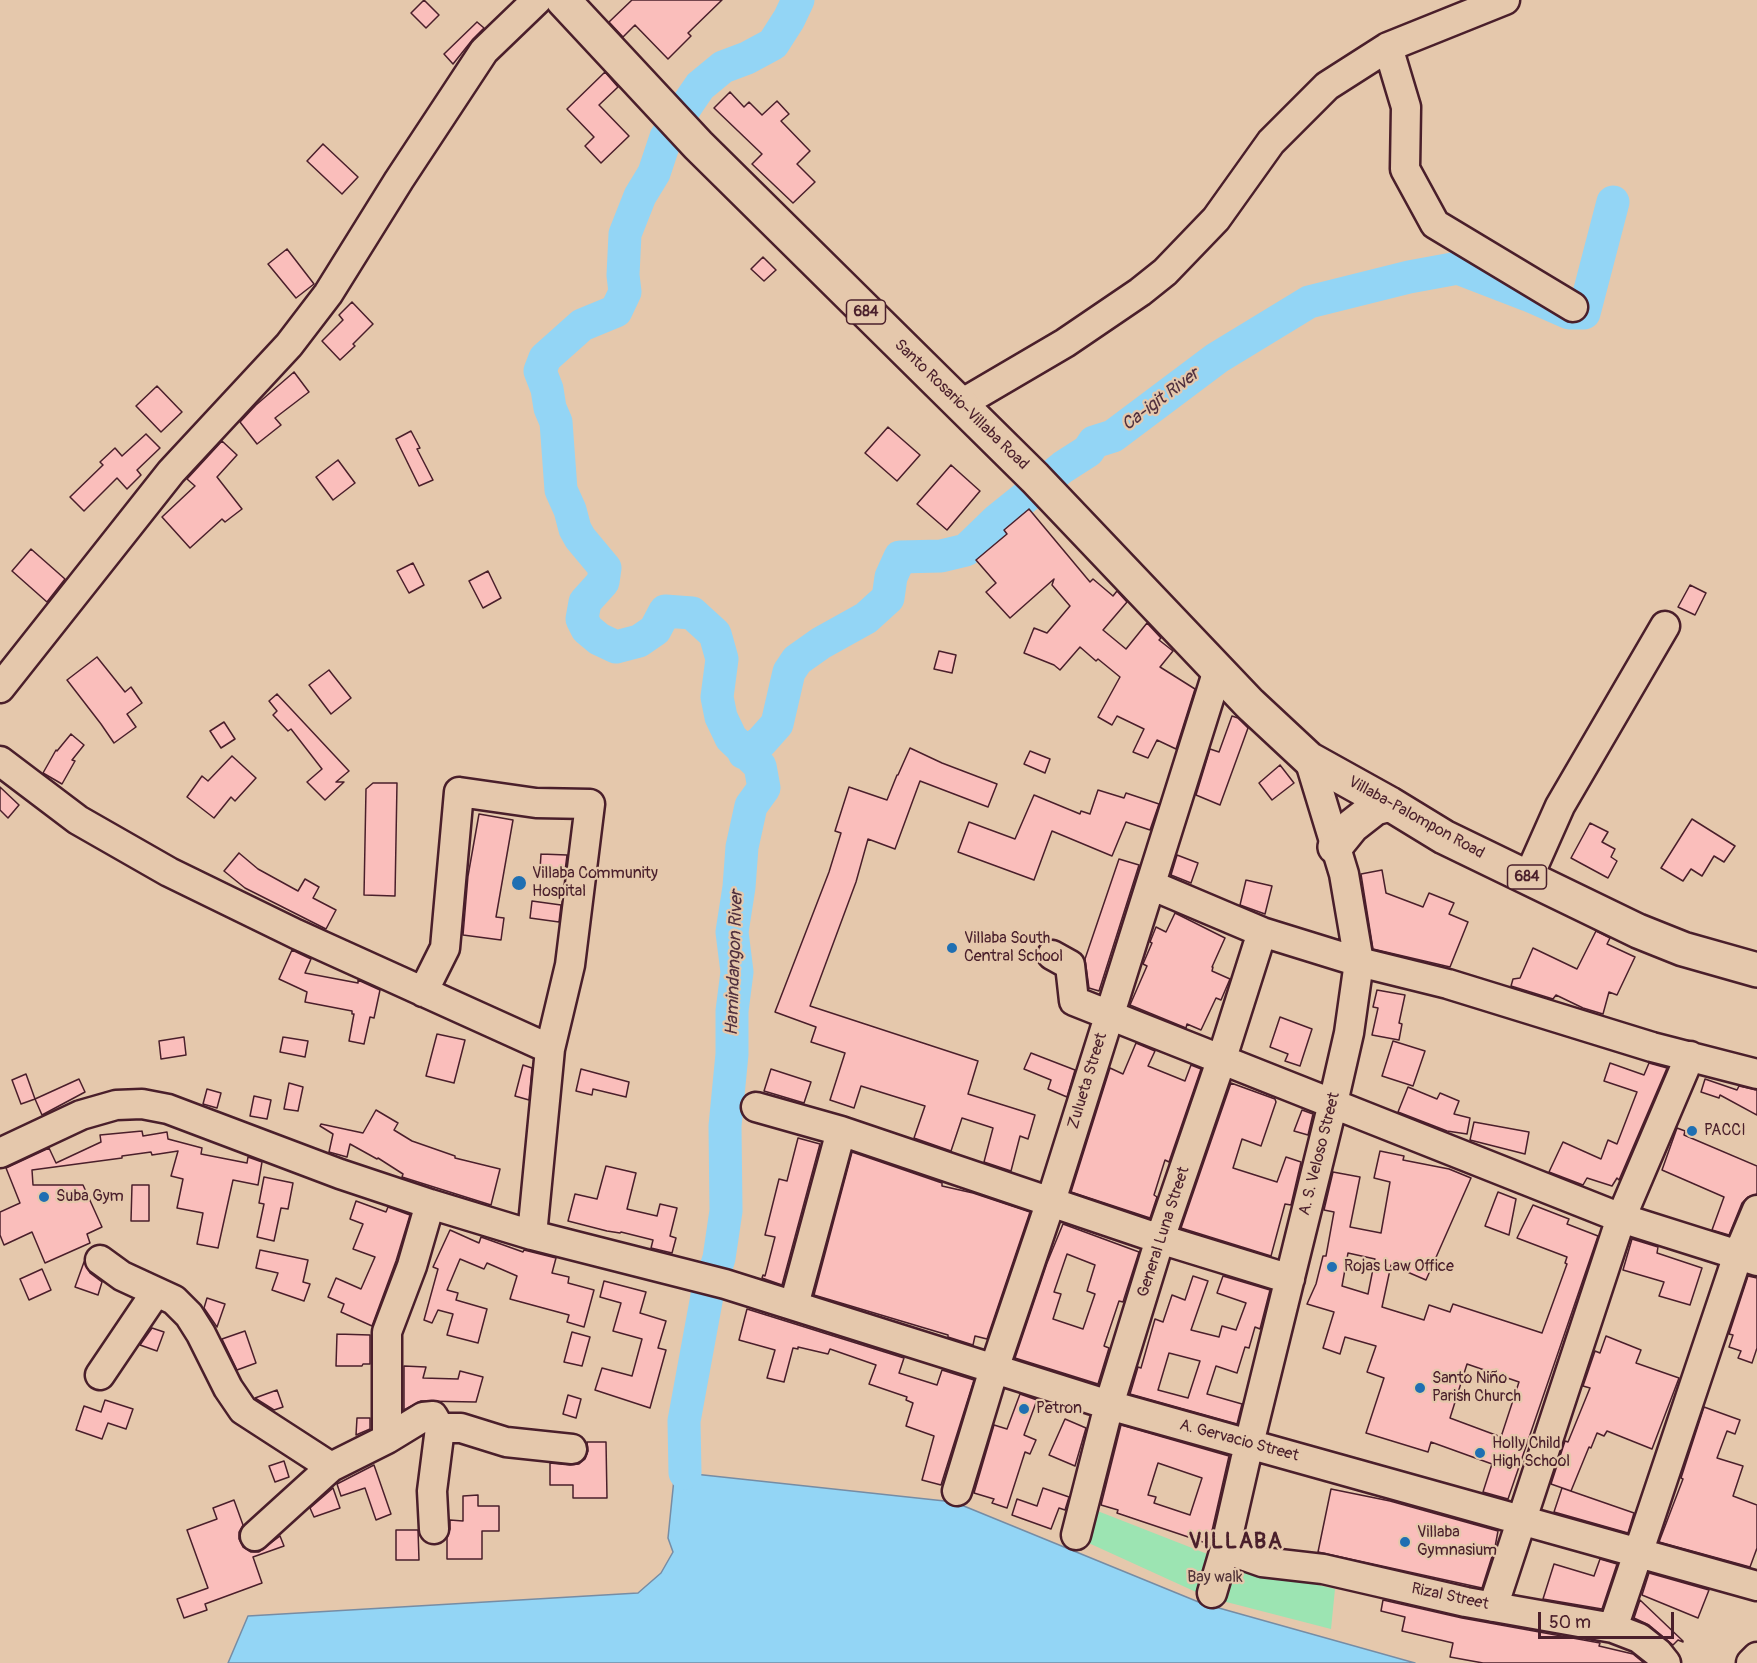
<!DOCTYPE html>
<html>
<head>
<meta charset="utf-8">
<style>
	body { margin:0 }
	#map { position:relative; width:1757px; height:1663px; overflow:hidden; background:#e5c8ac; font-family:Pangolin,sans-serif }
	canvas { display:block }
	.scale { position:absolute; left:1538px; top:1612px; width:136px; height:27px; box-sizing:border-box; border:3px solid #4a1f2b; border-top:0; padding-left:8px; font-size:18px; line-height:21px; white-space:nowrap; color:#4a1f2b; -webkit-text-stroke:4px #e5c8ac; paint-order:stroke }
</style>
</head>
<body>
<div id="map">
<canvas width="1757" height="1663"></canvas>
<div class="scale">50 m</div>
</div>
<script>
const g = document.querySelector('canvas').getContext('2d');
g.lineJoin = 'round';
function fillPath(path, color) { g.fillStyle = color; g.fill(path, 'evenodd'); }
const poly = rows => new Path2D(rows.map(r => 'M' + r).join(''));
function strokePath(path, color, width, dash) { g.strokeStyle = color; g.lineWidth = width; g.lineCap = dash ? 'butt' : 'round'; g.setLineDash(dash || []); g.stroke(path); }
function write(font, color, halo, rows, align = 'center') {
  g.font = font + ' Pangolin,sans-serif'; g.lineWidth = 4.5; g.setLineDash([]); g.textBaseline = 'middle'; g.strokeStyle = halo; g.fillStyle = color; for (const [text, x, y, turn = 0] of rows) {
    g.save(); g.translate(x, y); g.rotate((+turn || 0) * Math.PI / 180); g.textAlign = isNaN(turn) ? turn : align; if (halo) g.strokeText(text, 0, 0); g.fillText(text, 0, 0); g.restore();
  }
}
fillPath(poly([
	[1095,1510,1233,1564,1335,1589,1331,1629,1207,1597,1082,1540]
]), '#9ce4b2');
const water = poly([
	[685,1473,954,1502,1201,1603,1415,1663,228,1663,248,1616,638,1593,661,1573,673,1552,668,1538,674,1479,685,1473]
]);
fillPath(water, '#93d5f5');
strokePath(water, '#768ca4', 1.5);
strokePath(poly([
	[744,753,761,742,777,724,789,672,797,660,821,643,866,618,888,598,891,577,900,557,941,556,966,550,997,520,1063,467,1088,451,1094,442,1113,436,1217,358,1309,302,1409,277,1458,268,1528,295,1569,313,1584,313,1613,202],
	[685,1473,684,1421,707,1296,719,1258,726,1211,725,1126,732,1054,732,1011,737,972,732,932,739,887,742,847,751,806,764,788,760,766,731,738,721,717,717,697,722,659,715,634,692,613,665,611,655,630,639,641,616,647,599,639,587,629,582,619,585,602,603,582,605,568,580,538,575,529,570,510,561,490,556,422,550,408,547,389,540,371,545,358,582,325,616,311,625,292,623,275,625,234,640,196,654,173,666,137,689,102,700,86,723,67,747,58,773,44,789,19,798,0]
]), '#93d5f5', 33);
const building = poly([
	[424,0,439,15,426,28,411,13,424,0],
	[632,0,722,0,688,33,691,36,668,59,635,25,623,37,609,22,632,0],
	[477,22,484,28,473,39,453,64,444,54,477,22],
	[605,72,618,87,599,105,629,136,601,163,585,146,594,137,567,109,605,72],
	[730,92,744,107,749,102,762,115,777,101,789,114,781,121,810,151,797,164,815,182,793,203,752,164,762,154,714,108,730,92],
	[323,144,358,177,342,194,307,161,323,144],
	[287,249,314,284,296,298,268,264,287,249],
	[763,257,776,270,764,281,751,269,763,257],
	[352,302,373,324,353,344,355,346,340,360,322,341,343,320,339,315,352,302],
	[294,372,309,392,275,418,281,425,257,444,240,422,256,405,294,372],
	[157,386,182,412,161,432,136,406,157,386],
	[888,427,920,455,897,481,865,453,888,427],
	[411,431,420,448,417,449,433,480,419,486,396,439,411,431],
	[146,434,160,448,137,470,141,475,127,489,117,478,84,511,70,497,103,465,100,462,115,448,122,456,146,434],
	[222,441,237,455,217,477,242,509,225,522,222,519,190,548,162,517,195,486,187,479,222,441],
	[338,460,355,483,333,500,316,477,338,460],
	[951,465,980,491,947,530,917,504,951,465],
	[1029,509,1090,582,1093,579,1113,596,1117,591,1127,602,1103,630,1126,649,1147,623,1161,638,1159,640,1173,651,1160,667,1195,689,1176,749,1157,740,1148,758,1133,752,1144,729,1117,716,1112,725,1098,717,1120,677,1098,659,1096,661,1080,647,1060,670,1054,665,1024,653,1034,628,1047,633,1070,606,1052,585,1054,579,1010,618,986,592,996,583,976,560,1007,534,1004,530,1029,509],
	[31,549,65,579,47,602,12,571,31,549],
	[413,563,424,585,409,593,397,571,413,563],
	[488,571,501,598,483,608,469,581,488,571],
	[1690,585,1706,593,1695,615,1678,607,1690,585],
	[939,651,956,655,952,673,934,669,939,651],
	[97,657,125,692,131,687,142,703,127,714,136,727,114,743,101,724,67,680,97,657],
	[329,670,351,698,331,714,309,685,329,670],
	[277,694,349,771,336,782,344,782,325,800,307,782,322,769,291,729,288,731,273,715,277,711,269,701,277,694],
	[1232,716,1238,718,1248,728,1220,805,1196,795,1210,749,1219,752,1232,716],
	[224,722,235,739,221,748,210,731,224,722],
	[71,734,84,745,72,760,75,761,62,784,43,773,56,750,57,751,71,734],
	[910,748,942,763,997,784,988,807,920,781,895,849,868,839,856,882,810,1006,978,1061,968,1094,1035,1115,1028,1139,1020,1136,1011,1171,984,1162,993,1128,962,1118,951,1151,914,1138,925,1106,861,1086,854,1108,830,1100,845,1053,811,1042,816,1027,775,1012,829,872,841,833,835,831,849,787,887,800,897,775,898,775,910,748],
	[1030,751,1050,759,1045,773,1024,764,1030,751],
	[232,756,256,778,235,801,231,797,214,818,187,797,202,776,208,781,232,756],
	[1280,765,1294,783,1272,800,1259,783,1280,765],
	[373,783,397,783,395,896,364,895,366,789,373,783],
	[0,787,19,805,8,818,0,810,0,787],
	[1098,790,1124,798,1126,793,1159,804,1150,830,1126,822,1112,856,1052,831,1034,880,958,852,969,822,1015,839,1034,795,1080,814,1081,811,1090,814,1098,790],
	[479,814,513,820,496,917,504,918,501,940,463,935,468,876,479,814],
	[1692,819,1735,846,1724,862,1714,856,1702,876,1691,869,1683,881,1661,868,1692,819],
	[1590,823,1608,832,1602,842,1615,849,1611,857,1617,861,1608,878,1571,858,1590,823],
	[239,853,258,869,298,891,305,879,319,887,313,898,336,910,326,929,245,888,224,871,239,853],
	[541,854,567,855,565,871,540,870,541,854],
	[1177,855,1198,863,1191,883,1171,875,1177,855],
	[1119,859,1139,865,1099,991,1089,988,1085,959,1119,859],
	[1382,870,1386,893,1423,907,1429,893,1454,903,1449,914,1468,922,1450,967,1373,949,1361,874,1382,870],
	[1246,880,1272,886,1265,914,1240,905,1246,880],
	[532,901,561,905,559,922,530,918,532,901],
	[1175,913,1225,938,1212,967,1213,967,1212,971,1230,979,1221,1000,1216,998,1201,1030,1187,1024,1186,1028,1130,1005,1147,966,1143,964,1152,943,1150,942,1156,927,1166,932,1175,913],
	[1596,931,1610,938,1607,944,1635,957,1617,995,1609,992,1603,1014,1583,1008,1556,995,1553,999,1511,986,1513,979,1520,978,1533,948,1577,969,1596,931],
	[292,950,311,959,305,973,358,983,358,980,380,990,374,1018,370,1017,364,1044,349,1041,354,1014,352,1014,352,1011,305,1002,307,992,279,979,292,950],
	[1377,990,1405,995,1399,1023,1402,1024,1399,1040,1372,1035,1378,1008,1373,1007,1377,990],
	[1280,1017,1312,1029,1300,1066,1285,1061,1288,1054,1270,1047,1280,1017],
	[437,1034,465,1040,454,1083,426,1076,437,1034],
	[184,1037,186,1055,161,1059,159,1041,184,1037],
	[283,1037,308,1041,305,1057,280,1052,283,1037],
	[1393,1041,1425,1051,1413,1086,1382,1076,1393,1041],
	[1136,1043,1155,1051,1148,1066,1185,1081,1191,1065,1201,1069,1169,1162,1165,1160,1154,1195,1157,1197,1150,1218,1071,1192,1110,1068,1123,1074,1136,1043],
	[1031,1053,1075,1070,1067,1097,1048,1089,1051,1080,1024,1069,1031,1053],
	[1610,1063,1644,1075,1649,1063,1667,1068,1619,1180,1617,1178,1612,1186,1587,1178,1583,1185,1549,1172,1563,1142,1601,1159,1608,1140,1617,1144,1637,1092,1604,1081,1610,1063],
	[523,1065,532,1068,529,1100,515,1096,523,1065],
	[581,1069,629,1082,626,1097,593,1089,592,1095,576,1091,581,1069],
	[771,1069,811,1082,804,1103,764,1091,771,1069],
	[26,1074,35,1099,21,1104,12,1080,26,1074],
	[79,1079,85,1092,42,1115,35,1099,79,1079],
	[1705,1079,1737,1090,1739,1086,1757,1090,1757,1115,1720,1095,1719,1098,1701,1092,1705,1079],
	[289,1083,303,1087,298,1111,284,1109,289,1083],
	[1231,1083,1275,1099,1276,1102,1261,1146,1242,1139,1233,1168,1277,1182,1286,1157,1301,1162,1291,1205,1285,1204,1271,1256,1181,1228,1231,1083],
	[1408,1087,1437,1099,1440,1093,1459,1101,1454,1114,1470,1118,1467,1134,1447,1131,1398,1112,1408,1087],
	[207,1089,221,1093,217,1108,203,1104,207,1089],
	[254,1096,271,1100,267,1119,250,1116,254,1096],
	[376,1110,398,1123,394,1130,412,1141,455,1156,455,1158,500,1169,491,1205,402,1177,403,1174,378,1158,377,1159,350,1144,347,1157,329,1152,333,1134,320,1126,321,1124,363,1133,376,1110],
	[1302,1110,1313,1114,1308,1135,1294,1131,1302,1110],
	[1474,1122,1529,1132,1525,1154,1470,1140,1474,1122],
	[1677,1128,1685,1131,1684,1135,1757,1166,1757,1194,1748,1197,1742,1203,1729,1235,1712,1230,1724,1197,1662,1170,1677,1128],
	[142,1131,143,1136,167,1132,168,1139,202,1148,201,1154,247,1163,248,1157,262,1162,258,1185,233,1180,218,1248,197,1244,203,1213,177,1208,183,1179,171,1176,178,1151,152,1155,151,1152,122,1156,122,1158,32,1170,33,1185,83,1185,102,1227,87,1234,90,1243,45,1263,32,1232,4,1245,0,1235,0,1212,20,1203,6,1168,49,1148,56,1163,101,1142,100,1135,142,1131],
	[798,1138,820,1144,782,1285,762,1278,763,1275,765,1276,775,1237,765,1235,779,1179,787,1181,798,1138],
	[1380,1151,1404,1156,1403,1160,1449,1169,1471,1178,1426,1280,1391,1265,1382,1307,1424,1320,1429,1305,1450,1312,1453,1304,1542,1333,1567,1264,1565,1263,1567,1257,1517,1238,1533,1205,1569,1219,1567,1224,1598,1236,1508,1499,1483,1492,1492,1464,1431,1442,1428,1452,1366,1433,1384,1378,1367,1372,1376,1346,1345,1337,1340,1354,1323,1348,1334,1312,1307,1304,1316,1284,1323,1256,1326,1256,1334,1212,1324,1210,1333,1172,1360,1177,1350,1227,1381,1233,1390,1182,1374,1178,1380,1151],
	[1348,1253,1375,1259,1368,1294,1342,1286,1348,1253],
	[1467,1364,1519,1382,1501,1437,1450,1418,1467,1364],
	[852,1152,942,1183,942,1186,973,1193,1030,1212,987,1339,975,1336,973,1345,948,1337,948,1335,814,1295,852,1152],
	[606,1166,636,1173,627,1209,657,1216,660,1204,677,1208,670,1236,676,1238,672,1253,651,1248,653,1240,621,1232,620,1233,607,1231,568,1221,575,1194,597,1199,606,1166],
	[264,1177,293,1183,288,1209,281,1208,274,1241,257,1237,264,1204,259,1203,264,1177],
	[132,1185,149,1185,149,1221,131,1221,132,1185],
	[1498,1192,1516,1199,1509,1235,1485,1226,1498,1192],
	[356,1201,386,1212,388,1207,410,1215,396,1261,372,1326,341,1312,344,1304,328,1297,336,1278,361,1289,375,1257,353,1249,363,1224,350,1219,356,1201],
	[1063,1224,1139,1252,1123,1302,1119,1301,1104,1346,1109,1348,1098,1384,1015,1358,1047,1263,1063,1224],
	[1067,1254,1095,1265,1087,1291,1095,1294,1083,1329,1053,1319,1061,1294,1054,1292,1067,1254],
	[450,1230,479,1243,481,1237,523,1252,524,1250,556,1258,552,1273,569,1277,568,1283,594,1290,584,1327,567,1322,569,1315,510,1299,517,1276,487,1263,484,1269,460,1259,447,1290,458,1293,456,1300,487,1309,478,1343,447,1335,453,1314,438,1310,432,1323,424,1320,438,1269,433,1267,450,1230],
	[1632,1239,1658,1247,1657,1253,1702,1268,1690,1305,1659,1296,1664,1282,1623,1270,1632,1239],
	[260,1250,308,1260,303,1282,310,1284,304,1301,272,1290,278,1273,256,1268,260,1250],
	[84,1262,90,1273,102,1282,98,1295,75,1287,84,1262],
	[42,1269,51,1290,29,1300,20,1279,42,1269],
	[1193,1276,1208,1281,1191,1330,1219,1337,1222,1326,1236,1330,1246,1303,1217,1293,1223,1276,1270,1290,1260,1329,1255,1327,1249,1348,1245,1347,1237,1373,1216,1366,1207,1394,1242,1404,1237,1424,1130,1394,1138,1367,1141,1368,1155,1319,1163,1322,1172,1295,1185,1300,1193,1276],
	[1169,1353,1200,1361,1188,1398,1158,1390,1169,1353],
	[1748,1276,1757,1278,1757,1348,1752,1363,1738,1358,1741,1351,1729,1347,1733,1335,1729,1334,1748,1276],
	[604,1281,646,1292,640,1313,666,1321,658,1348,666,1350,650,1408,595,1390,602,1368,632,1376,642,1339,613,1331,621,1303,600,1297,604,1281],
	[207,1298,225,1304,217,1327,204,1308,207,1298],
	[747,1309,904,1358,899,1373,937,1385,942,1370,974,1380,941,1485,922,1480,934,1436,906,1426,913,1403,906,1400,907,1397,869,1384,876,1365,830,1349,828,1354,798,1347,798,1349,793,1348,784,1382,767,1378,775,1350,739,1340,747,1309],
	[152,1328,164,1332,157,1351,140,1345,152,1328],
	[245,1331,256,1363,237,1370,222,1339,245,1331],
	[572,1332,590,1337,582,1366,564,1362,572,1332],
	[337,1334,370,1335,370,1364,363,1364,362,1366,336,1366,337,1334],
	[1606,1336,1641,1350,1636,1363,1679,1378,1652,1449,1607,1431,1604,1436,1597,1433,1591,1448,1589,1447,1571,1491,1551,1484,1565,1441,1568,1442,1590,1388,1583,1386,1595,1351,1600,1353,1606,1336],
	[404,1366,426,1367,423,1378,458,1379,460,1371,483,1377,476,1402,421,1401,404,1410,404,1366],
	[277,1390,283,1407,274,1410,255,1398,277,1390],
	[1020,1394,1037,1400,1024,1435,1036,1440,1030,1454,1025,1452,1007,1508,992,1503,994,1499,974,1493,994,1425,1007,1429,1020,1394],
	[568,1395,581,1399,576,1418,563,1414,568,1395],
	[105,1400,133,1409,126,1429,108,1423,102,1439,76,1430,84,1406,101,1412,105,1400],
	[1704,1407,1740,1420,1735,1434,1727,1431,1717,1458,1743,1466,1733,1496,1757,1505,1757,1548,1750,1567,1659,1542,1683,1479,1681,1478,1704,1407],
	[357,1418,370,1418,370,1429,356,1435,357,1418],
	[1065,1419,1086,1428,1075,1466,1049,1455,1065,1419],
	[1121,1425,1229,1456,1209,1544,1117,1513,1118,1510,1101,1505,1121,1425],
	[1158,1463,1202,1478,1190,1515,1154,1503,1156,1497,1148,1495,1158,1463],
	[587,1442,606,1442,607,1498,573,1498,573,1485,550,1485,550,1463,570,1465,579,1464,585,1459,588,1451,587,1442],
	[284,1461,289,1477,275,1482,269,1466,284,1461],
	[374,1465,391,1514,376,1520,365,1488,341,1496,337,1484,374,1465],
	[333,1488,340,1508,314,1517,310,1508,333,1488],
	[1043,1488,1069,1497,1065,1510,1059,1508,1051,1529,1012,1515,1017,1499,1037,1506,1043,1488],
	[1562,1488,1634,1513,1628,1533,1554,1512,1562,1488],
	[1331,1489,1390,1501,1498,1531,1495,1547,1482,1588,1318,1552,1331,1489],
	[478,1495,478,1506,499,1506,499,1531,482,1531,482,1559,447,1559,447,1538,450,1529,450,1520,463,1521,463,1496,478,1495],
	[234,1500,243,1525,239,1532,239,1539,243,1547,251,1552,259,1552,280,1536,284,1546,253,1557,262,1583,205,1604,207,1610,184,1618,177,1599,208,1588,187,1530,217,1519,213,1508,234,1500],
	[396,1530,418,1530,419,1560,396,1560,396,1530],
	[1600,1559,1617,1564,1602,1609,1543,1599,1554,1564,1594,1576,1600,1559],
	[1649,1573,1709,1590,1698,1618,1642,1595,1649,1573],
	[1383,1600,1462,1618,1600,1643,1599,1646,1633,1654,1644,1663,1483,1663,1450,1657,1453,1643,1402,1631,1405,1617,1381,1611,1383,1600],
	[1640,1600,1683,1641,1683,1642,1678,1640,1673,1645,1649,1625,1634,1618,1640,1600]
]);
fillPath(building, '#fabebb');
strokePath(building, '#4a1f2b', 1.5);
const minor = poly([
	[1388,47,1406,107,1405,169,1435,224,1573,307],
	[961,404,1065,343,1140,292,1165,272,1216,219,1271,142,1327,86,1388,47,1505,0],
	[0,688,171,472,289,345,328,294,399,180,484,51,537,0],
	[0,761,78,820,169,872,296,934,550,1049],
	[1528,878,1560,806,1665,626],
	[1151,885,1262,932,1359,962,1448,984,1652,1047,1757,1074],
	[1052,955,1070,965,1074,1001,1621,1218,1757,1261],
	[423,992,445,948,459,792,536,803,590,804,570,965,550,1049,532,1235],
	[756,1107,841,1131,1160,1239,1290,1279],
	[0,1153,81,1115,116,1105,142,1104,168,1109,340,1174,430,1204,532,1235,725,1284,1109,1405,1757,1586],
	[430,1204,412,1266,387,1332,387,1439,423,1417,433,1416,440,1428,461,1428,506,1442,572,1449],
	[100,1260,122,1276,174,1300,189,1315,201,1334,228,1388,243,1410,331,1467],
	[794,1305,841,1131],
	[100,1375,156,1292],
	[957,1491,994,1369,1051,1201,1218,670],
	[434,1529,432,1491,440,1428],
	[1076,1535,1109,1405,1160,1239,1222,1058,1262,932],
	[255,1536,331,1467,387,1439],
	[1225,1549,1262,1562,1323,1569,1466,1602,1613,1628,1639,1638,1658,1653,1666,1663],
	[1212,1593,1225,1549,1249,1444,1333,1103,1349,1033,1359,962,1344,874,1309,759],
	[1493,1607,1621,1218,1690,1056],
	[1613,1628,1738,1255,1757,1210],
	[1751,1663,1757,1657]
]);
const major = poly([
	[563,0,698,145,1035,478,1250,704,1309,759,1390,804,1444,837,1638,931,1683,949,1757,970],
	[1335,847,1352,826,1375,808,1390,804]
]);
strokePath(minor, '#4a1f2b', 33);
strokePath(major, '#4a1f2b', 38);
strokePath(minor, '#e5c8ac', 28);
strokePath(major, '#e5c8ac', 33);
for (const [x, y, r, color] of [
	[519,883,8,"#1f6fb2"],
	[952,948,6,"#1f6fb2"],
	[1692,1131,6,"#1f6fb2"],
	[44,1197,6,"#1f6fb2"],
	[1332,1267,6,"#1f6fb2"],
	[1420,1388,6,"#1f6fb2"],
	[1024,1409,6,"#1f6fb2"],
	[1480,1453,6,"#1f6fb2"],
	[1405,1542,6,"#1f6fb2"]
]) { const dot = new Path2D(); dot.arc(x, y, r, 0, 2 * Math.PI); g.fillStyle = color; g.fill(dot); strokePath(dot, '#e5c8ac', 2); }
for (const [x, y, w] of [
	[866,312,39],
	[1527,877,39]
]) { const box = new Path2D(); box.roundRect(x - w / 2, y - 12, w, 24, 4.5); g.fillStyle = '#e5c8ac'; g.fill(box); strokePath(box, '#4a1f2b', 1.5); }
write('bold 15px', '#4a1f2b', null, [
	["684",866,312],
	["684",1527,877]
]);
write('16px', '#4a1f2b', '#e5c8ac', [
	["Santo Rosario-Villaba Road",961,405,44],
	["Villaba-Palompon Road",1416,818,29],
	["Zulueta Street",1088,1081,-73],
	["A. S. Veloso Street",1320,1154,-76],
	["General Luna Street",1164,1232,-72],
	["A. Gervacio Street",1239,1441,15],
	["Rizal Street",1450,1597,12]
]);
write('16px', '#4a1f2b', '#e5c8ac', [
	["Villaba Community",532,874],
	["Hospital",532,892],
	["Villaba South",964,939],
	["Central School",964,957],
	["PACCI",1704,1131],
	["Suba Gym",56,1197],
	["Rojas Law Office",1344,1267],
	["Santo Niño",1432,1379],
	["Parish Church",1432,1397],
	["Petron",1036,1409],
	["Holly Child",1492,1444],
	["High School",1492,1462],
	["Villaba",1417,1533],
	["Gymnasium",1417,1551]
], 'left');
write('16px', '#523338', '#e5c8ac', [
	["Bay walk",1215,1578]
]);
write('italic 18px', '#51313f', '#e5c8ac', [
	["Ca-igit River",1161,400,-37],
	["Hamindangon River",735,963,-88]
]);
g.letterSpacing = '1.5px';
write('bold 22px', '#4a1f2b', '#e5c8ac', [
	["VILLABA",1236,1542]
]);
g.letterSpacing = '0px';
</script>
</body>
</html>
